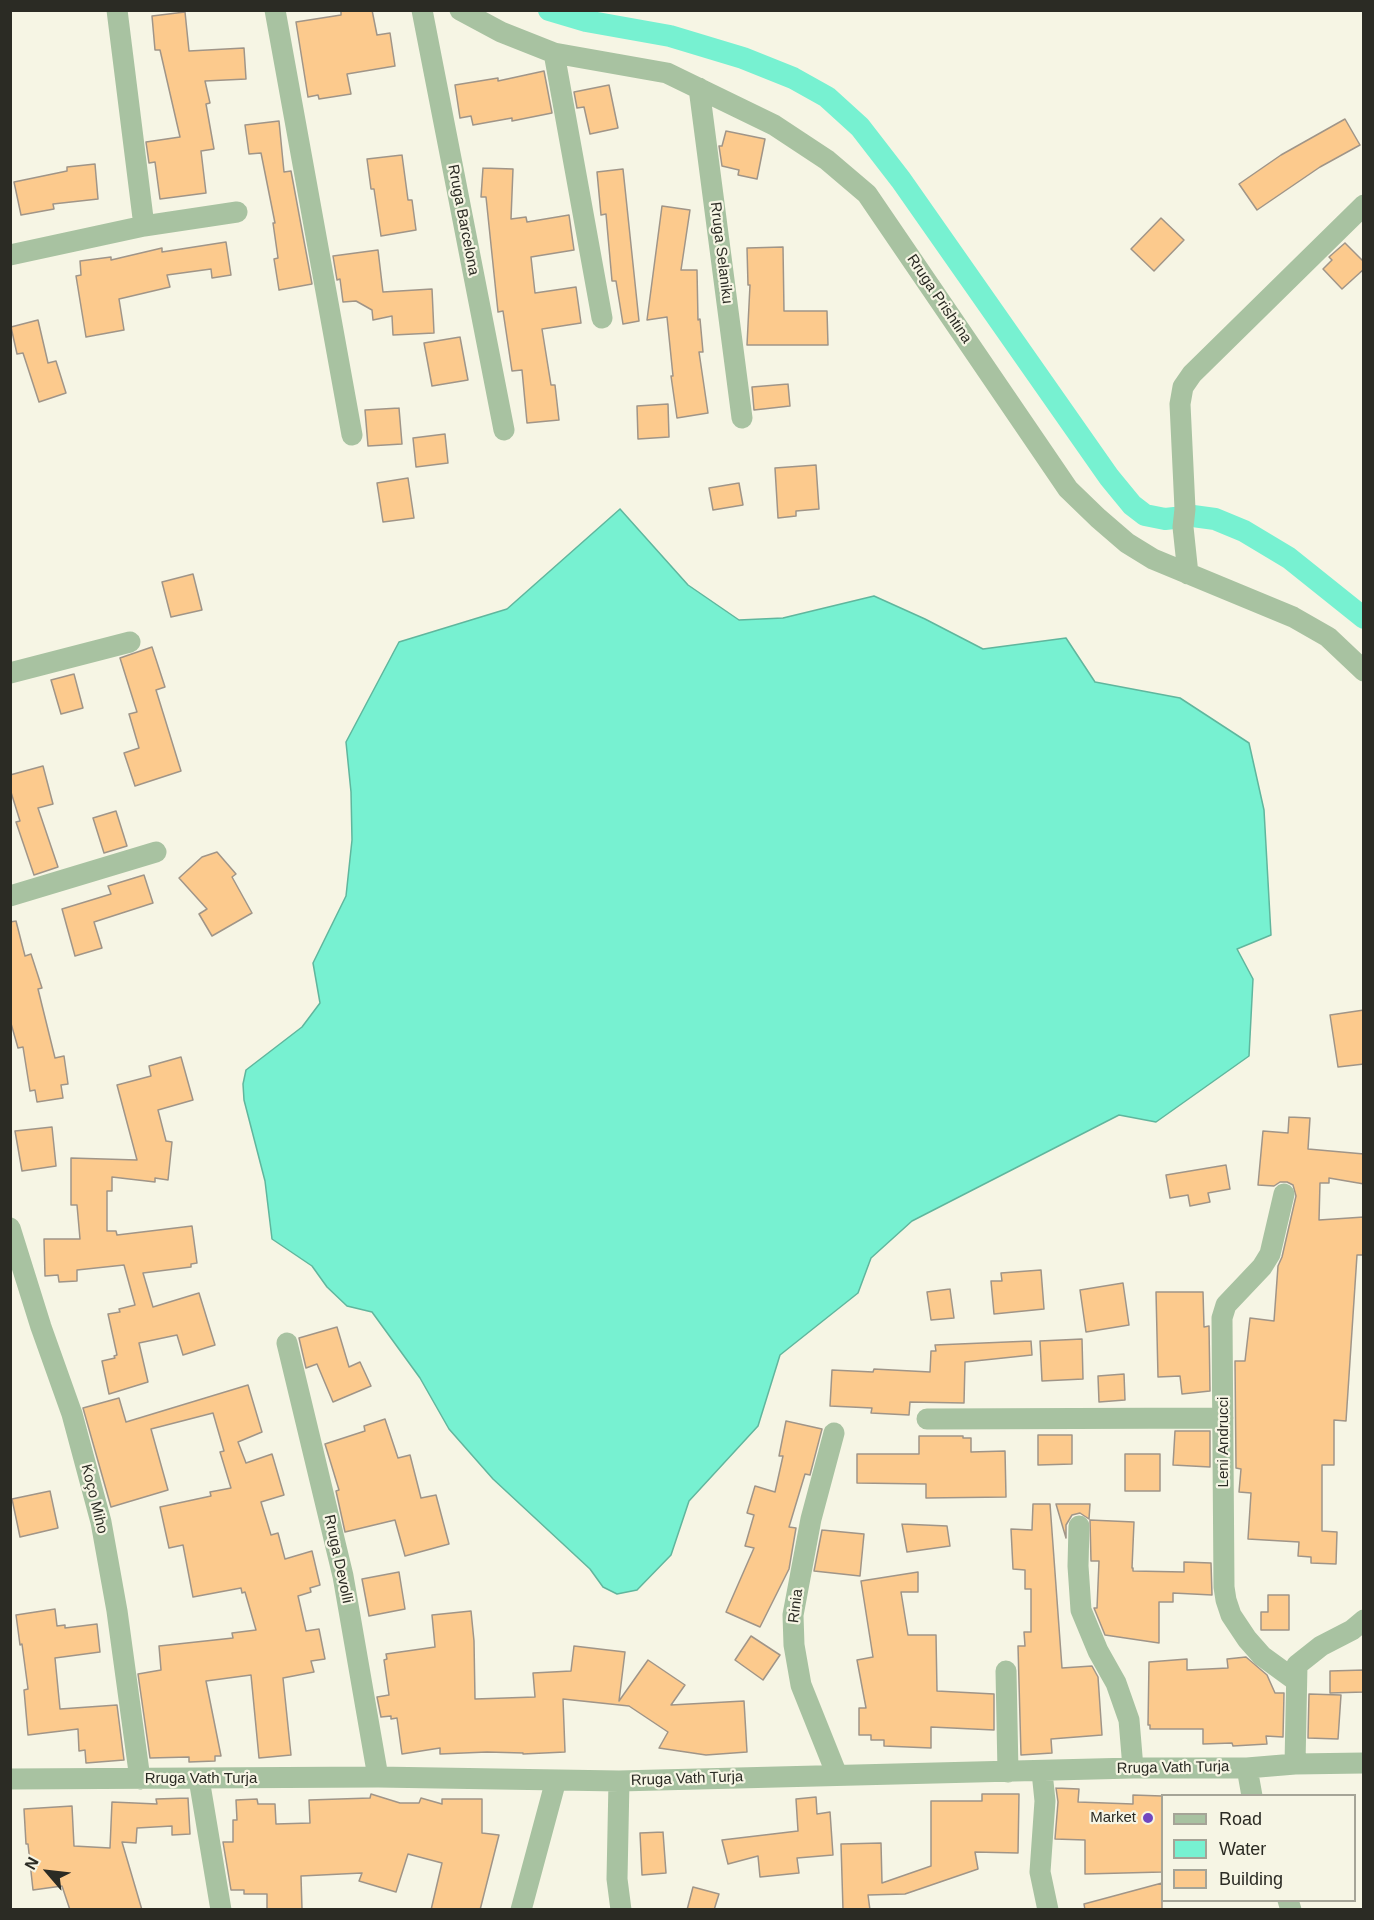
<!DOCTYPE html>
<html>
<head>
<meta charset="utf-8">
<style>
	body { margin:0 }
	#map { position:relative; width:1374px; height:1920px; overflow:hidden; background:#f6f5e4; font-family:Helvetica,sans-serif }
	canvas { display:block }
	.frame { position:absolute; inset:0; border:12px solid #2b2b24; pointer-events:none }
	.legend { position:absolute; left:1161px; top:1794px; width:195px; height:108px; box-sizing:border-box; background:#f6f5e4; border:2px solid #a5a497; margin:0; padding:8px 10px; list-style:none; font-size:18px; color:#2b2b24 }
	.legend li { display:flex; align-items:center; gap:12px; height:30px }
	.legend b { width:30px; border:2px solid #a5a497 }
	.north { position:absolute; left:18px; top:1842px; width:60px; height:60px; -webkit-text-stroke:4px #f6f5e4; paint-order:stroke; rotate:298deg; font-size:16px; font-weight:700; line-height:24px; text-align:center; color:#2b2b24 }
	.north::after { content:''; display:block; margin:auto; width:21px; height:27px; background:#2b2b24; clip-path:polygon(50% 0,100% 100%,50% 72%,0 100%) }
</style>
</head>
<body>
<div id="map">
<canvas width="1374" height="1920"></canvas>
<div class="frame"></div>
<ul class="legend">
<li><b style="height:8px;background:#a8c2a1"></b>Road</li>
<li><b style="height:16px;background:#77f1d1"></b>Water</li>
<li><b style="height:16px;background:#fcca8d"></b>Building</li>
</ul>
<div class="north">N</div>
</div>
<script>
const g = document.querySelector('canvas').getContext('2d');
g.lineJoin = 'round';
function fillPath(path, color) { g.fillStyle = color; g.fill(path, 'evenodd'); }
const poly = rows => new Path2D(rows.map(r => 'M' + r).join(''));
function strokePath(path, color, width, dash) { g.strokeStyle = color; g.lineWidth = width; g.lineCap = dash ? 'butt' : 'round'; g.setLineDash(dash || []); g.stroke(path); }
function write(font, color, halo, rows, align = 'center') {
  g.font = font + ' Helvetica,sans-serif'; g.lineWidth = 4.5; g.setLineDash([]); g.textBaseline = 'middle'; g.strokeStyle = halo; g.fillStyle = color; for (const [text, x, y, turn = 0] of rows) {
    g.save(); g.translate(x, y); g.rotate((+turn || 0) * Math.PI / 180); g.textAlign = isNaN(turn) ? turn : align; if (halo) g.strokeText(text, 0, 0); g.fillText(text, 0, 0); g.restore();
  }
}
const water = poly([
	[620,509,688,585,739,620,783,618,874,596,925,619,983,649,1066,638,1095,682,1180,698,1249,743,1264,810,1271,935,1237,949,1253,979,1249,1056,1156,1122,1119,1115,912,1221,871,1258,858,1293,780,1355,758,1426,689,1501,671,1555,637,1590,617,1594,603,1587,590,1569,493,1479,449,1429,420,1378,372,1312,347,1306,327,1287,312,1266,272,1239,265,1181,244,1100,243,1084,246,1070,302,1027,320,1003,313,963,346,896,352,840,351,792,346,742,399,642,507,609,620,509]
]);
fillPath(water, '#77f1d1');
strokePath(water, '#60b69d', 1.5);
strokePath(poly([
	[549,10,586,21,670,36,743,58,793,78,827,97,860,127,901,180,1109,477,1132,505,1145,515,1165,519,1193,516,1215,519,1244,531,1289,558,1364,618]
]), '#77f1d1', 22);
const building = poly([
	[341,10,372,10,377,35,390,33,395,66,347,74,351,94,319,99,318,95,308,97,296,22,341,15,341,10],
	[185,12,189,51,244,48,246,79,205,81,210,103,206,104,214,149,201,151,206,193,160,199,155,162,149,163,146,142,180,137,160,50,155,50,152,16,185,12],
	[544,71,552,113,512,121,512,118,473,125,471,116,460,118,455,85,498,78,498,81,544,71],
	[609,85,618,128,590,134,584,107,577,108,574,92,609,85],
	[1345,119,1360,145,1320,167,1257,210,1239,184,1281,155,1345,119],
	[279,121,284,172,291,171,312,284,279,290,274,259,278,258,273,223,275,223,261,153,249,154,245,125,279,121],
	[726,131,765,139,757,179,738,175,739,170,722,166,719,146,722,146,726,131],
	[402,155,408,200,412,200,416,230,381,236,374,189,371,189,367,159,402,155],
	[95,164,98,199,53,204,54,209,21,215,14,182,67,171,67,167,95,164],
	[483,168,513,169,511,219,526,217,527,222,569,215,574,250,531,257,535,293,576,287,581,323,542,329,551,385,555,385,559,420,527,423,522,370,512,371,503,311,498,312,486,197,481,197,483,168],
	[623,169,639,321,623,324,616,281,612,281,606,214,601,215,597,172,623,169],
	[662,206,690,210,681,270,697,270,698,320,700,319,703,352,699,352,708,413,677,418,671,376,673,376,667,317,647,320,662,206],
	[1161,218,1184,240,1154,271,1131,249,1161,218],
	[226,242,231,275,212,278,211,269,167,275,170,287,119,299,124,330,86,337,76,276,81,275,80,261,111,257,111,260,162,248,162,252,226,242],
	[1345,243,1364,262,1364,269,1342,289,1323,269,1332,260,1329,257,1345,243],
	[783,247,784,311,827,311,828,345,747,345,750,285,748,285,747,248,783,247],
	[378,250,383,292,432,289,434,333,393,335,392,316,373,320,372,310,356,301,343,302,340,279,337,280,333,256,378,250],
	[38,320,48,363,56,361,66,393,39,402,23,353,17,354,11,327,38,320],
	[460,337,468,380,432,386,424,343,460,337],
	[788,384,790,406,754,410,752,387,788,384],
	[668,404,669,437,638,439,637,406,668,404],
	[399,408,402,444,368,446,365,410,399,408],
	[445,434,448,463,416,467,413,438,445,434],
	[816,465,819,509,796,511,796,516,778,518,775,468,816,465],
	[408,478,414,518,383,522,377,483,408,478],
	[739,483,743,505,713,510,709,488,739,483],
	[193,574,202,610,171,617,162,582,193,574],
	[152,647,165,687,156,690,181,771,135,786,124,753,139,748,129,714,137,712,120,658,152,647],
	[74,674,83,708,61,714,51,680,74,674],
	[43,766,53,804,38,808,58,867,34,875,16,822,20,821,10,789,10,775,43,766],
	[116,811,127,846,104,853,93,818,116,811],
	[217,852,236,874,232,877,252,913,212,936,199,914,207,909,179,878,202,857,217,852],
	[144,875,153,903,94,922,102,948,75,956,62,909,111,894,108,886,144,875],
	[16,921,25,956,31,954,42,988,38,989,55,1058,64,1056,68,1084,61,1085,63,1098,37,1102,35,1090,30,1091,23,1047,18,1048,10,1020,10,922,16,921],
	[1364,1010,1364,1064,1338,1067,1330,1015,1364,1010],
	[181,1057,193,1100,158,1110,166,1141,172,1142,168,1180,155,1178,155,1182,112,1177,112,1191,107,1191,107,1231,116,1231,117,1235,192,1226,197,1263,191,1264,191,1267,143,1273,153,1307,199,1293,215,1345,183,1355,177,1335,139,1343,148,1382,109,1394,102,1361,115,1358,114,1356,117,1355,108,1314,120,1312,119,1309,135,1305,124,1265,77,1270,77,1281,59,1282,58,1275,45,1276,44,1239,80,1239,77,1205,71,1205,71,1158,137,1160,117,1085,151,1076,149,1066,181,1057],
	[1289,1117,1310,1118,1308,1149,1364,1154,1364,1184,1329,1178,1329,1183,1320,1183,1319,1220,1364,1217,1364,1255,1357,1255,1346,1421,1334,1420,1334,1465,1322,1465,1322,1531,1337,1532,1336,1564,1311,1563,1311,1557,1298,1556,1299,1542,1248,1539,1251,1493,1239,1492,1241,1469,1236,1468,1235,1361,1245,1361,1250,1318,1274,1321,1278,1266,1282,1257,1296,1196,1293,1185,1287,1182,1280,1182,1274,1186,1258,1185,1263,1131,1288,1133,1289,1117],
	[52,1127,56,1166,22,1171,15,1131,52,1127],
	[1226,1165,1230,1189,1208,1193,1210,1202,1190,1206,1188,1195,1170,1198,1166,1175,1226,1165],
	[1041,1270,1044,1309,994,1314,991,1281,1002,1281,1001,1273,1041,1270],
	[1123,1283,1129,1325,1086,1332,1080,1290,1123,1283],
	[950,1289,954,1318,931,1320,927,1292,950,1289],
	[1156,1292,1203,1292,1204,1327,1209,1326,1210,1391,1182,1394,1180,1376,1158,1377,1156,1292],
	[337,1327,349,1367,360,1362,371,1386,333,1402,317,1364,306,1368,299,1338,337,1327],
	[1082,1339,1083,1379,1042,1381,1040,1341,1082,1339],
	[1031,1341,1032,1355,965,1362,964,1403,910,1402,909,1415,871,1413,872,1408,830,1406,832,1370,873,1372,874,1369,930,1372,931,1351,936,1351,935,1345,1031,1341],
	[1124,1374,1125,1400,1099,1402,1098,1376,1124,1374],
	[248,1385,262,1432,238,1442,246,1463,272,1454,284,1495,261,1502,271,1535,278,1533,285,1559,312,1551,320,1585,310,1588,311,1592,298,1596,306,1631,319,1629,325,1659,311,1661,314,1672,283,1678,291,1755,259,1758,251,1675,206,1681,221,1756,215,1756,215,1761,189,1762,189,1757,150,1758,138,1674,161,1670,159,1646,233,1638,232,1633,256,1630,245,1592,242,1593,241,1588,193,1597,183,1545,169,1548,160,1507,211,1496,210,1492,231,1488,220,1452,224,1451,213,1413,151,1429,168,1490,111,1507,83,1408,119,1398,126,1422,248,1385],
	[385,1419,398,1458,410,1455,421,1498,436,1495,449,1544,405,1556,395,1520,345,1532,336,1491,339,1490,325,1444,365,1431,364,1426,385,1419],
	[786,1421,822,1429,810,1475,805,1474,789,1527,796,1528,789,1569,760,1627,726,1612,754,1548,745,1546,754,1515,747,1513,755,1486,775,1492,783,1456,779,1456,786,1421],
	[1175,1431,1210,1431,1210,1467,1173,1465,1175,1431],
	[1038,1435,1072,1435,1072,1464,1038,1465,1038,1435],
	[919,1436,963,1436,963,1438,971,1438,971,1452,1005,1451,1006,1497,926,1498,926,1484,857,1483,857,1454,919,1454,919,1436],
	[1125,1454,1160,1454,1160,1491,1125,1491,1125,1454],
	[50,1491,58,1528,20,1537,12,1499,50,1491],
	[1033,1504,1050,1504,1062,1668,1092,1666,1098,1677,1102,1735,1051,1739,1052,1753,1021,1755,1018,1646,1025,1646,1024,1632,1031,1632,1031,1589,1025,1589,1025,1570,1013,1569,1011,1529,1032,1530,1033,1504],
	[1056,1504,1090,1504,1089,1519,1080,1513,1072,1515,1066,1525,1066,1538,1056,1504],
	[1090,1520,1134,1522,1132,1568,1133,1568,1133,1571,1184,1572,1184,1562,1211,1563,1212,1595,1173,1593,1173,1602,1159,1602,1159,1643,1105,1635,1094,1608,1097,1608,1099,1561,1091,1561,1090,1520],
	[902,1524,947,1526,950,1546,907,1552,902,1524],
	[822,1530,864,1534,860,1576,814,1571,822,1530],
	[399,1572,405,1609,369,1616,362,1579,399,1572],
	[918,1572,918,1592,901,1592,908,1635,936,1635,937,1691,994,1694,994,1730,931,1727,931,1748,884,1746,884,1740,871,1740,871,1735,859,1735,859,1708,866,1708,857,1660,873,1657,861,1581,918,1572],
	[1268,1595,1289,1595,1289,1630,1261,1630,1261,1612,1268,1612,1268,1595],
	[55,1609,57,1626,65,1625,65,1628,97,1624,100,1652,55,1658,60,1709,117,1705,124,1760,86,1763,85,1750,79,1751,78,1729,28,1735,24,1690,28,1689,22,1644,20,1645,16,1615,55,1609],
	[471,1611,474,1641,475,1699,535,1697,533,1673,571,1671,574,1646,625,1652,619,1701,648,1660,685,1685,671,1705,744,1701,747,1752,706,1755,659,1748,668,1732,629,1706,563,1699,565,1752,523,1754,523,1753,487,1752,440,1754,440,1748,402,1754,397,1718,391,1719,391,1716,381,1717,377,1697,389,1695,384,1660,387,1659,386,1654,435,1647,432,1615,471,1611],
	[751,1636,780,1655,763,1680,735,1660,751,1636],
	[1246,1657,1267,1675,1275,1693,1284,1693,1283,1737,1266,1736,1267,1744,1233,1746,1232,1743,1203,1744,1203,1729,1150,1729,1150,1725,1148,1725,1149,1662,1187,1659,1187,1670,1228,1668,1227,1659,1246,1657],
	[1364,1670,1364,1692,1330,1693,1330,1671,1364,1670],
	[1309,1694,1341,1695,1338,1739,1308,1738,1309,1694],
	[1056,1788,1079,1789,1078,1802,1133,1804,1133,1795,1162,1796,1162,1872,1085,1874,1085,1840,1055,1839,1058,1802,1056,1788],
	[371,1794,400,1803,419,1803,421,1798,442,1804,442,1799,482,1799,482,1833,499,1835,480,1910,431,1910,442,1863,408,1854,396,1892,359,1881,362,1873,301,1876,302,1909,267,1909,267,1894,244,1894,244,1890,231,1890,223,1842,233,1842,233,1820,237,1820,236,1800,257,1799,258,1804,275,1804,276,1824,310,1823,309,1800,370,1798,371,1794],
	[982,1794,1019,1794,1018,1853,975,1852,978,1869,905,1894,868,1895,870,1910,843,1910,841,1844,881,1843,882,1883,931,1866,931,1801,982,1801,982,1794],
	[816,1797,817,1814,830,1812,833,1855,797,1858,799,1873,760,1877,758,1856,728,1864,722,1840,798,1831,796,1799,816,1797],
	[188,1798,190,1834,172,1835,172,1826,137,1828,136,1843,122,1842,142,1910,70,1910,62,1886,33,1890,28,1844,26,1844,24,1809,72,1806,74,1846,110,1848,112,1802,157,1804,156,1799,188,1798],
	[663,1832,666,1873,642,1875,640,1833,663,1832],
	[1162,1883,1162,1910,1085,1910,1084,1904,1162,1883],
	[693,1887,719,1894,714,1910,687,1910,693,1887]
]);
fillPath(building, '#fcca8d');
strokePath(building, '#a09588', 1.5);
strokePath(poly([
	[117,10,144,226],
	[275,10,352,435],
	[422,10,504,430],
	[460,10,501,32,554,53,667,73,774,125,827,160,867,194,1068,489,1098,518,1127,543,1153,559,1293,617,1328,637,1364,671],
	[554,53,602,318],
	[699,88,742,418],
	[10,255,144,226,237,212],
	[1188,574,1183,527,1185,509,1180,404,1183,387,1192,374,1364,205],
	[10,673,130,642],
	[10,896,156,852],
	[1284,1194,1270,1254,1262,1267,1226,1305,1222,1318,1224,1587,1226,1600,1231,1615,1247,1639,1262,1656,1295,1680],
	[10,1228,41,1327,72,1414,101,1522,117,1611,140,1779],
	[287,1343,343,1576,378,1777],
	[927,1419,1223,1418],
	[834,1433,811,1519,793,1615,794,1645,801,1685,837,1775],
	[1079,1526,1078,1566,1081,1610,1098,1651,1116,1683,1129,1720,1133,1768],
	[1006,1671,1008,1772],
	[1295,1764,1297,1665,1321,1646,1352,1630,1364,1620],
	[1247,1768,1252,1796],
	[1042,1772,1045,1801,1040,1872,1048,1910],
	[10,1779,378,1777,619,1781,1133,1768,1247,1768,1295,1764,1364,1763],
	[199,1779,221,1910],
	[619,1781,617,1879,621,1910],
	[1288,1900,1291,1910],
	[521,1910,556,1780]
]), '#a8c2a1', 21);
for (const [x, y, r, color] of [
	[1148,1818,6,"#7147c0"]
]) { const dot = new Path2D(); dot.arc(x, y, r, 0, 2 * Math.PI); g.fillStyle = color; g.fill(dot); strokePath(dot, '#f6f5e4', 2); }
write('15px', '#2b2b24', '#f6f5e4', [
	["Rruga Barcelona",463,220,79],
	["Rruga Selaniku",721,253,83],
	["Rruga Prishtina",939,299,56],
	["Leni Andrucci",1224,1442,-90],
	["Koço Miho",94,1499,76],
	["Rruga Devolli",338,1559,78],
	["Rinia",796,1606,-83],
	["Rruga Vath Turja",1173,1768,-1],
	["Rruga Vath Turja",201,1779],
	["Rruga Vath Turja",687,1779,-2]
]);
write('15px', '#2b2b24', '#f6f5e4', [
	["Market",1136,1818]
], 'right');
</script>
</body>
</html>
